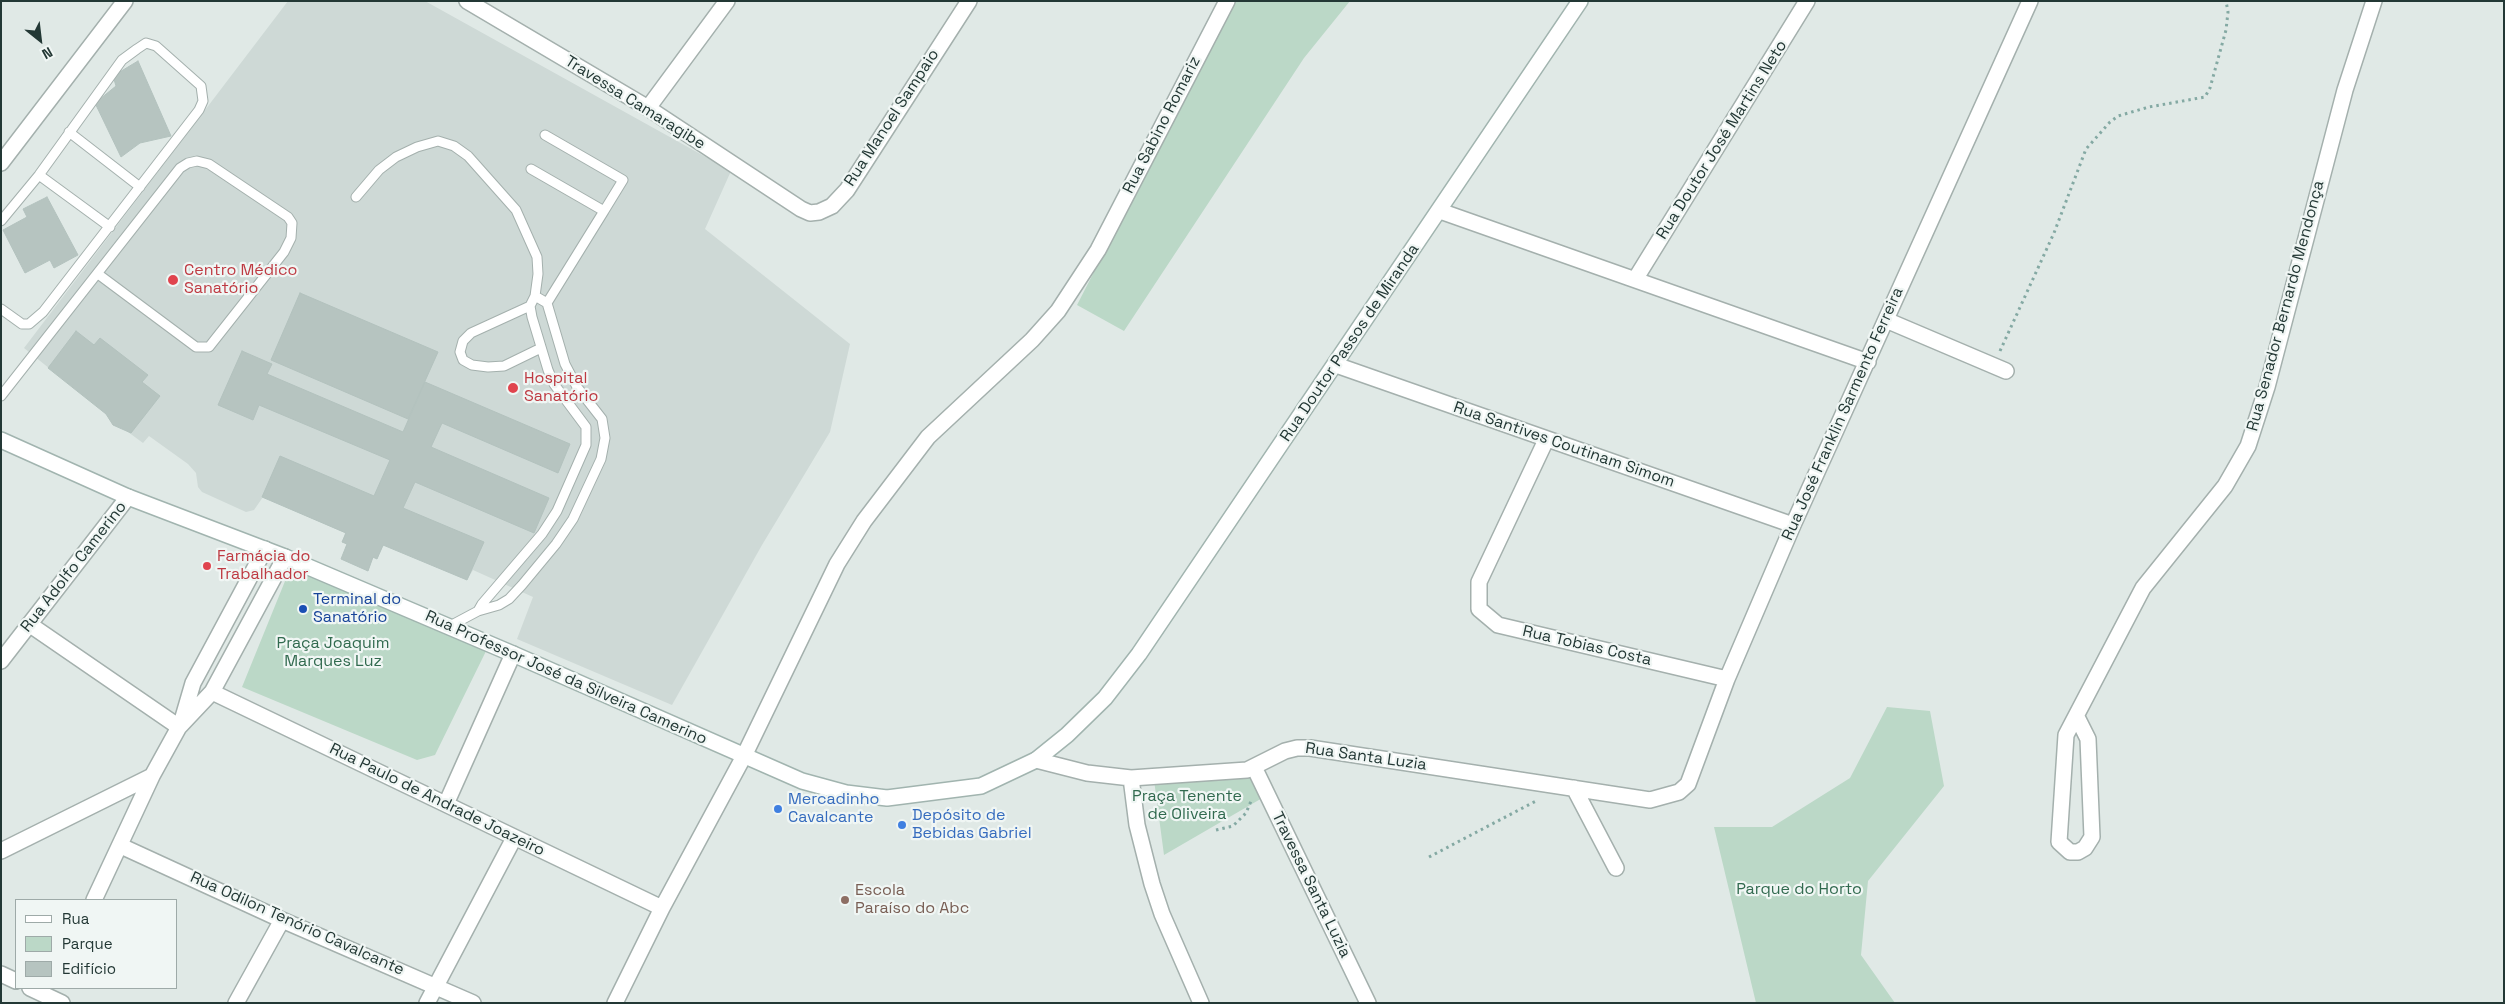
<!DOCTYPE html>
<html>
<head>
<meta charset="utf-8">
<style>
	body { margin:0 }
	#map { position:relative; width:2505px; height:1004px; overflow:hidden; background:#e0e9e6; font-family:"Space Grotesk",sans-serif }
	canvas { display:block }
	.frame { position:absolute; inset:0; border:2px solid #233835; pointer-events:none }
	.legend { position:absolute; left:15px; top:899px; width:162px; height:90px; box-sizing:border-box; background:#f0f6f4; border:1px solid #9eaaa8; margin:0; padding:6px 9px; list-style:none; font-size:15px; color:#233835 }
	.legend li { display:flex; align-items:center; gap:10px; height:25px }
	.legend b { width:25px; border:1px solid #9eaaa8 }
	.north { position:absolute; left:15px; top:15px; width:50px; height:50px; -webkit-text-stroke:4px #f0f6f4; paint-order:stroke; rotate:151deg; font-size:14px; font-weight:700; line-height:20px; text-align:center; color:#233835 }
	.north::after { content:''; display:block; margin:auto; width:18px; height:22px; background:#233835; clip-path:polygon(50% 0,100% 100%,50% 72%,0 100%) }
</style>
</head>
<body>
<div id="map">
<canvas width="2505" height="1004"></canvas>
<div class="frame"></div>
<ul class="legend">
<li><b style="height:6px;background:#fff"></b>Rua</li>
<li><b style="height:14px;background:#bbd8c7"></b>Parque</li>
<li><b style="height:14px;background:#b6c4c0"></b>Edifício</li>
</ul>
<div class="north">N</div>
</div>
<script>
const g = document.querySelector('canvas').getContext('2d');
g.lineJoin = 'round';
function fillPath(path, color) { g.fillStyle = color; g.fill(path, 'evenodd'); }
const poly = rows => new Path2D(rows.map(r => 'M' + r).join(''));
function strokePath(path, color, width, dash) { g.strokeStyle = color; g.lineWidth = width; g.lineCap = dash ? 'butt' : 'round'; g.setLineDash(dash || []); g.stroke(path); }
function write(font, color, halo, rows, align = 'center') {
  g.font = font + ' "Space Grotesk",sans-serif'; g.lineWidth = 4.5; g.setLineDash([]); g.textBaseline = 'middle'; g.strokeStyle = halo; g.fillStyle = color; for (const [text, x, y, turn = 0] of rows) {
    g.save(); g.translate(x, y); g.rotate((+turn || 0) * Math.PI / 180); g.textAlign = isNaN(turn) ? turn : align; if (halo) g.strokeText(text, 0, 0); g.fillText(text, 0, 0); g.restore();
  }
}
fillPath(poly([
	[288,1,425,1,731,171,705,229,850,344,830,432,762,545,672,705,517,639,533,597,473,570,467,580,384,545,377,559,373,558,368,571,341,559,347,544,342,542,345,533,263,497,254,510,246,512,202,492,198,487,196,473,188,464,149,436,143,443,124,429,113,425,106,414,24,348]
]), '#ced9d6');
fillPath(poly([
	[1233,1,1350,1,1304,58,1124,331,1077,305],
	[292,564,488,647,435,755,417,760,242,687],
	[1887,707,1930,711,1944,786,1868,881,1861,955,1895,1003,1756,1003,1714,827,1772,827,1850,778],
	[1258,776,1264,797,1164,855,1154,780]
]), '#bbd8c7');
const building = poly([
	[138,61,171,136,140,143,121,157,95,103,116,86,113,76,138,61],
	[47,197,78,255,54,268,50,260,25,273,3,230,27,217,23,209,47,197],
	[300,293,438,352,408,419,271,360,300,293],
	[76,331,94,345,100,338,148,375,142,382,160,396,131,433,113,425,106,414,48,368,76,331],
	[242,351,272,364,267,374,403,432,425,382,570,444,558,473,442,423,431,447,549,498,534,533,415,482,403,508,484,542,467,580,383,545,377,559,373,557,368,571,341,559,347,544,342,542,346,533,262,497,280,456,374,496,390,460,259,405,253,420,218,405,242,351]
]);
fillPath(building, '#b6c4c0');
strokePath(building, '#b3c2be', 1);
const lane = poly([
	[69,132,140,187],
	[545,135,623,180,604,211],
	[531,169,604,211,547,303],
	[39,175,110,227],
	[356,197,379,170,396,157,417,147,438,141,454,146,468,156,516,210,537,257,538,274,535,296,530,306,532,317,548,370,554,384,586,427,586,445,557,511,542,534,482,604,478,611],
	[1,221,39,175,122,60,137,49,146,43,156,46,201,86,203,101,199,110,43,312,29,324,22,324,1,309],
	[530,306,471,333,463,341,460,352,463,360,472,365,488,367,504,366,541,348],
	[1,396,180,168,188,163,197,161,209,164,288,217,292,223,291,238,284,252,209,347,196,347,98,274],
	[448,627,478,611,499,605,509,599,522,585,556,544,573,519,601,459,605,438,602,419,577,387,565,364,547,303,535,296]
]);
const street = poly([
	[467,1,648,108,801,209,810,213,819,212,832,206,847,190,969,1],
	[648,108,727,1],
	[1,163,125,1],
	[1440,211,1868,362],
	[1636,278,1807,1],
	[1886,320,2006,371],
	[1336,365,1793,525],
	[1546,440,1479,582,1479,609,1498,625,1727,679],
	[29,624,179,727],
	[1,661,128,497],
	[212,692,662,908],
	[2077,717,2088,739,2092,837,2085,848,2078,852,2070,852,2059,842,2066,735,2143,588,2225,486,2248,446,2267,387,2345,90,2374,1],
	[181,724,193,683,265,549],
	[1036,760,1087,773,1131,778,1247,770,1285,751,1297,748,1310,748,1650,800,1679,792,1688,784,1727,679,1793,525,2030,1],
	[1254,767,1368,1003],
	[1131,778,1137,825,1152,884,1162,914,1201,1003],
	[1574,788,1616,868],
	[446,804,513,654],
	[121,846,282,920,473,1003],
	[1,851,152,776],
	[94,900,152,776,179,727,212,692,285,557],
	[1,974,16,981],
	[30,988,62,1003],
	[236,1003,282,920],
	[427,1003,514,838],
	[615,1003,662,908,744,756,837,564,864,521,928,437,1032,340,1058,311,1098,250,1227,1]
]);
const secondary = poly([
	[1,440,128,497,285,557,513,654,802,781,846,793,887,798,981,786,1036,760,1067,735,1105,698,1139,654,1580,1]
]);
strokePath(lane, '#a4b0ad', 11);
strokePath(street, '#a4b0ad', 18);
strokePath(secondary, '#a1b4af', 18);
strokePath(poly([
	[2000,351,2054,233,2086,149,2110,122,2118,116,2149,107,2205,97,2210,88,2226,30,2228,12,2226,1],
	[1216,830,1233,826,1246,813,1251,801],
	[1429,857,1536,801]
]), '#84a9a3', 3, [2.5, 4]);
strokePath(lane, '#fff', 9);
strokePath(street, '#fff', 15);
strokePath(secondary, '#fff', 15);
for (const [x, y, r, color] of [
	[173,280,6,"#e0444e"],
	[513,388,6,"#e0444e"],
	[207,566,5,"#e0444e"],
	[303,609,5,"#1a4fb4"],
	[778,809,5,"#3f7fe0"],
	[902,825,5,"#3f7fe0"],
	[845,900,5,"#8d6e63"]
]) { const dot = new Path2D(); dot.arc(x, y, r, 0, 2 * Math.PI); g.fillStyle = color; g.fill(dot); strokePath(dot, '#f0f6f4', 2); }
write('16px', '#233835', '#f0f6f4', [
	["Travessa Camaragibe",635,103,32],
	["Rua Manoel Sampaio",892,118,-57],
	["Rua Sabino Romariz",1162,125,-63],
	["Rua Doutor José Martins Neto",1722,140,-58],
	["Rua Senador Bernardo Mendonça",2286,306,-75],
	["Rua Doutor Passos de Miranda",1350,343,-56],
	["Rua José Franklin Sarmento Ferreira",1843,414,-66],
	["Rua Santives Coutinam Simom",1564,445,19],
	["Rua Adolfo Camerino",74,567,-52],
	["Rua Tobias Costa",1587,646,13],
	["Rua Professor José da Silveira Camerino",566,678,24],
	["Rua Santa Luzia",1366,757,8],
	["Rua Paulo de Andrade Joazeiro",437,800,26],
	["Travessa Santa Luzia",1311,885,64],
	["Rua Odilon Tenório Cavalcante",297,924,24]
]);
write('16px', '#be3a42', '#f0f6f4', [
	["Centro Médico",184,271],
	["Sanatório",184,289],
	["Hospital",524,379],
	["Sanatório",524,397],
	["Farmácia do",217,557],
	["Trabalhador",217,575]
], 'left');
write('16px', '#164399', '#f0f6f4', [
	["Terminal do",313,600],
	["Sanatório",313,618]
], 'left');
write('16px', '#316a4f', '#f0f6f4', [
	["Praça Joaquim",333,644],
	["Marques Luz",333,662],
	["Praça Tenente",1187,797],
	["de Oliveira",1187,815],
	["Parque do Horto",1799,890]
]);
write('16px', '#366cbe', '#f0f6f4', [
	["Mercadinho",788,800],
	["Cavalcante",788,818],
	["Depósito de",912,816],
	["Bebidas Gabriel",912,834]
], 'left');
write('16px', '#785e54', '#f0f6f4', [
	["Escola",855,891],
	["Paraíso do Abc",855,909]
], 'left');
</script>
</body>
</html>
